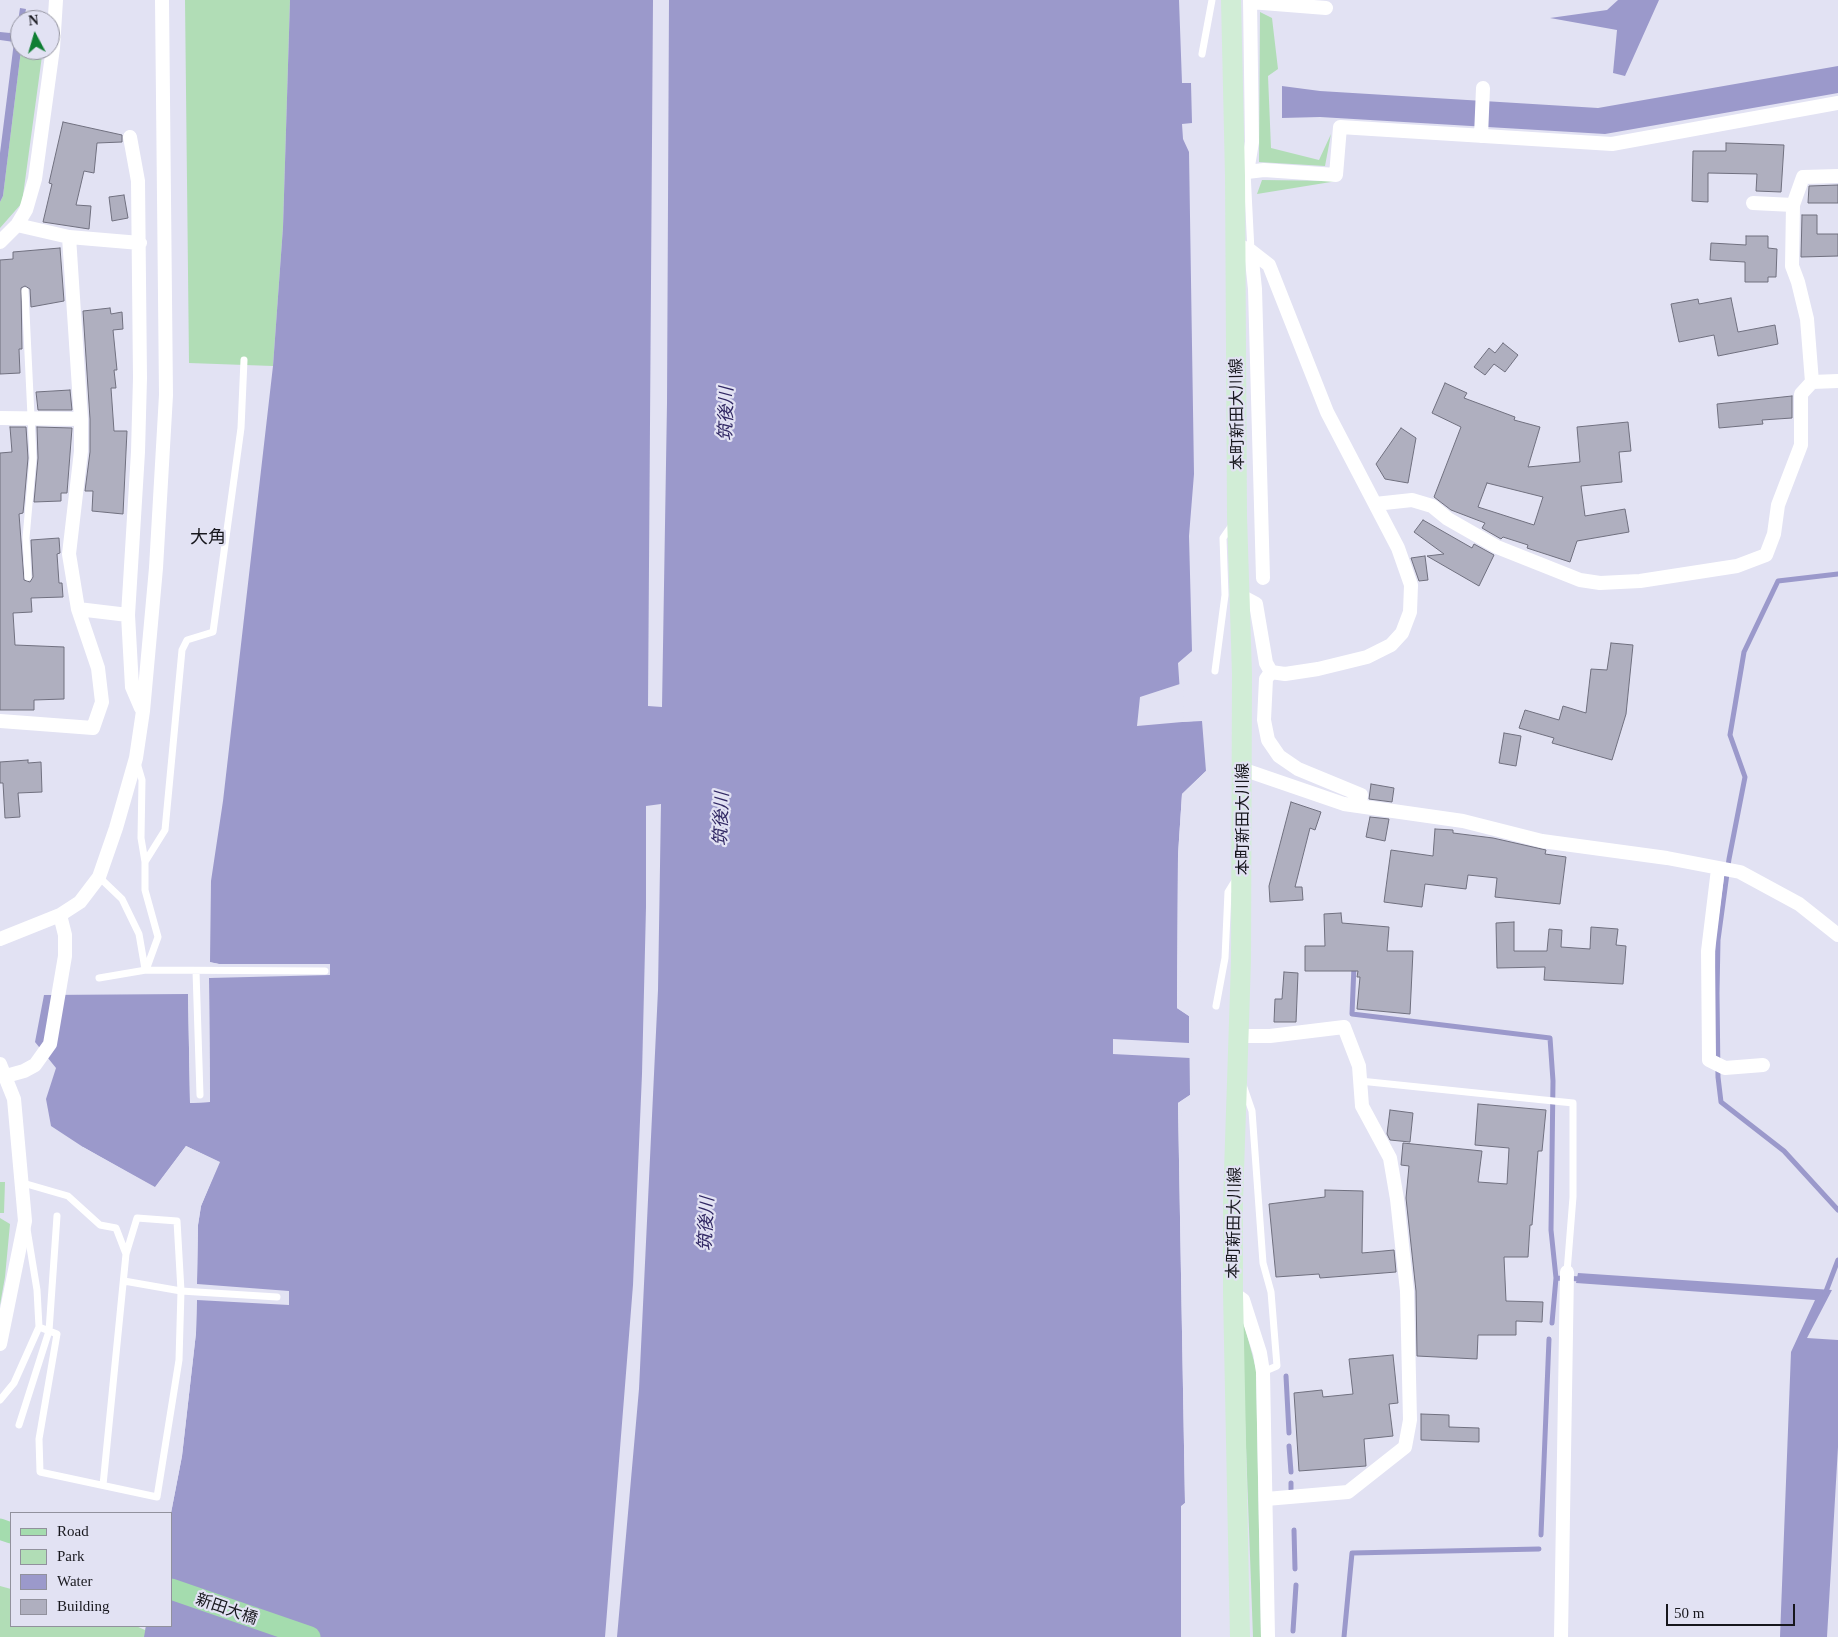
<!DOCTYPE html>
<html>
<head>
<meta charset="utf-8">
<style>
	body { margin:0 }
	#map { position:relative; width:1838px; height:1637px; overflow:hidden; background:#e2e2f3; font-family:Georgia,serif }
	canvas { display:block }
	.legend { position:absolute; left:10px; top:1512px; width:162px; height:115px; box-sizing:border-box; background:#e2e2f3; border:1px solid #91919d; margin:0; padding:6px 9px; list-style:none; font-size:15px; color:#17171d }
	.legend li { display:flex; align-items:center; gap:10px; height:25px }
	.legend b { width:25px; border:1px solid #91919d }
	.north { position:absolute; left:10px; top:10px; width:50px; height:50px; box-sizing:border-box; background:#e2e2f3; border:1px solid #91919d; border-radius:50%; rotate:354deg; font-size:14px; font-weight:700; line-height:20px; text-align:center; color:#17171d }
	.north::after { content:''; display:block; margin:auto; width:18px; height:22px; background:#0f7e33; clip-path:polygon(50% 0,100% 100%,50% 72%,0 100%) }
	.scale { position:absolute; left:1666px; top:1604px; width:129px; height:22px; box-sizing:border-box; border:2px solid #17171d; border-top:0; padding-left:6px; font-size:15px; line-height:18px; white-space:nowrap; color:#17171d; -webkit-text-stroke:4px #e2e2f3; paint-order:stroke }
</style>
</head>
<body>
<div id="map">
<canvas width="1838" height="1637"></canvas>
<ul class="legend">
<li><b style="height:6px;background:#a4dcae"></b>Road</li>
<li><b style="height:14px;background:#b1ddb6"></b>Park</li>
<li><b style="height:14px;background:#9b99cb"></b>Water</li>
<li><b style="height:14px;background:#afafbf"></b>Building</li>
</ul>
<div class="north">N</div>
<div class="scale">50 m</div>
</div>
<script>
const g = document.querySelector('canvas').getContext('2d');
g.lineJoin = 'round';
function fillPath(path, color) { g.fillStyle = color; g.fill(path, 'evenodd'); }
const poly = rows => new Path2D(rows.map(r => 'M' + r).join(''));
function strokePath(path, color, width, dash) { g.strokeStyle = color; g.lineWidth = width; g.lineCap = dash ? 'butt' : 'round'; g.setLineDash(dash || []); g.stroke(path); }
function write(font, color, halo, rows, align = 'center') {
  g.font = font + ' Georgia,"Noto Sans JP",serif'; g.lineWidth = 4.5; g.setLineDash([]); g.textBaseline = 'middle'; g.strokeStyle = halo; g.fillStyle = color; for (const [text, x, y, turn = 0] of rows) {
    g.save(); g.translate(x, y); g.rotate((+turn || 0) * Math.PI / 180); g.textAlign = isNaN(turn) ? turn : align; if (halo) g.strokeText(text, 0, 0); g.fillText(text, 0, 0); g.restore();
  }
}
fillPath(poly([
	[185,0,290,0,283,227,273,366,189,363],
	[1260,12,1272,18,1278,69,1268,76,1271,148,1319,160,1331,134,1325,166,1259,162],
	[21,50,39,50,42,56,22,203,0,228,0,202,3,196],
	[1262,180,1337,181,1257,194],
	[0,1182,5,1182,4,1213,0,1213],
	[0,1218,10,1224,5,1277,0,1305],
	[1241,1312,1256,1369,1261,1637,1253,1637],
	[0,1586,11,1589,11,1626,136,1626,145,1630,146,1626,164,1637,0,1637]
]), '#b1ddb6');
fillPath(poly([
	[290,0,1179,0,1182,83,1191,83,1192,123,1182,124,1183,139,1189,152,1194,474,1189,536,1192,651,1178,663,1182,722,1202,721,1206,771,1182,794,1178,855,1177,1008,1189,1016,1190,1095,1178,1103,1185,1503,1181,1507,1181,1637,144,1637,146,1626,171,1626,171,1513,182,1456,196,1333,198,1225,201,1206,219,1162,186,1146,155,1188,83,1147,51,1126,46,1099,56,1068,35,1042,44,995,188,994,190,1103,210,1102,209,978,219,976,219,964,210,962,211,881,223,801,273,366,283,227],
	[1618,0,1659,0,1625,76,1613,73,1617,30,1550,18,1607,10],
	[20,8,26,9,24,20,20,20,21,50,3,196,0,202,0,153,14,42,0,40,0,32,10,33,17,29],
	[1838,66,1838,93,1605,134,1320,117,1282,118,1282,86,1320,91,1598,108],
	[1578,1273,1832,1290,1807,1338,1838,1340,1838,1447,1827,1637,1780,1637,1791,1352,1815,1300,1576,1283]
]), '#9b99cb');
fillPath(poly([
	[653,0,669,0,667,403,662,707,648,706],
	[1183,683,1184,720,1205,720,1137,726,1140,697],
	[1206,771,1209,771,1184,795,1181,855,1180,1007,1191,1015,1192,1095,1181,1104,1188,1503,1183,1508,1184,1637,1181,1637,1181,1506,1185,1503,1178,1103,1190,1095,1190,1058,1113,1054,1113,1039,1189,1043,1189,1016,1177,1008,1178,855,1182,794],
	[661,804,658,990,639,1389,617,1637,605,1637,633,1285,642,1074,646,907,646,806],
	[208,962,219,964,330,964,330,975,209,978,210,1102,190,1103,188,994,82,994,82,992,189,992,192,1101,207,1100,207,978,217,974,216,966],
	[186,1146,220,1162,201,1206,198,1225,197,1284,289,1291,289,1305,197,1300,196,1333,182,1456,171,1513,168,1513,180,1456,194,1332,196,1225,199,1206,216,1163,186,1149,155,1190,82,1150,83,1147,155,1187]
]), '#e2e2f3');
strokePath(poly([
	[1838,574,1778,581,1744,652,1730,735,1745,777,1729,859,1718,940,1717,993,1718,1077,1721,1102,1784,1151,1838,1210],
	[1354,966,1352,1014,1550,1038,1553,1081,1551,1230,1556,1278,1584,1279],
	[1825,1294,1838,1260],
	[1552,1323,1556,1278],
	[1286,1376,1289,1433],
	[1289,1446,1291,1472],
	[1291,1483,1291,1489],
	[1294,1530,1295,1569],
	[1541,1535,1549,1339],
	[1293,1631,1296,1585],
	[1344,1637,1352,1553,1539,1549]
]), '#9b99cb', 5);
const building = poly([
	[63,122,122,135,122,142,97,143,94,173,84,171,76,205,91,206,89,229,43,222,52,184,49,183,63,122],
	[1726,143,1784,145,1781,192,1756,191,1757,174,1708,173,1708,202,1692,201,1693,151,1726,151,1726,143],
	[1838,185,1838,203,1808,203,1809,186,1838,185],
	[124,195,128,218,112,221,109,197,124,195],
	[1802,215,1817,215,1817,234,1838,234,1838,256,1801,257,1802,215],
	[1746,236,1768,236,1768,248,1777,249,1776,277,1768,277,1768,282,1745,282,1745,262,1710,260,1711,243,1746,245,1746,236],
	[60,248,64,301,31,307,30,289,25,286,21,288,22,349,19,349,20,373,0,374,0,260,13,259,13,252,60,248],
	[1731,298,1738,332,1775,325,1778,344,1718,356,1714,335,1679,342,1671,304,1698,299,1699,304,1731,298],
	[110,308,111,314,122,312,123,329,113,330,117,370,114,370,116,388,111,388,114,431,127,431,123,514,92,511,93,491,85,491,90,452,90,419,83,311,110,308],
	[1503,343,1518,355,1505,372,1494,364,1485,375,1474,367,1489,348,1495,353,1503,343],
	[1445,383,1467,393,1464,398,1515,417,1514,420,1540,427,1528,467,1580,462,1577,427,1628,422,1631,451,1619,452,1622,482,1581,486,1585,516,1625,509,1629,532,1577,541,1570,562,1527,548,1528,545,1503,537,1501,539,1482,528,1485,523,1451,510,1434,497,1461,427,1432,413,1445,383],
	[1487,483,1543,497,1534,525,1478,507,1487,483],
	[70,390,72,410,38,410,36,392,70,390],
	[1792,396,1792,418,1762,420,1763,424,1719,428,1717,404,1792,396],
	[10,427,26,427,28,458,24,503,23,513,19,514,24,580,30,582,33,577,31,540,59,538,60,553,57,554,59,583,62,583,63,597,31,598,32,612,13,613,15,645,64,647,64,699,34,700,34,710,0,710,0,453,12,452,10,427],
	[37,427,72,428,67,493,61,493,61,501,34,502,38,458,37,427],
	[1401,428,1416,438,1408,483,1385,479,1376,464,1401,428],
	[1423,520,1472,548,1474,544,1494,555,1479,586,1427,556,1444,554,1414,532,1423,520],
	[1425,556,1428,580,1419,581,1411,558,1425,556],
	[1611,643,1633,645,1626,714,1612,760,1552,743,1554,738,1519,728,1525,710,1559,720,1563,706,1586,713,1591,669,1607,670,1611,643],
	[1504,733,1521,736,1516,766,1499,763,1504,733],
	[28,760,28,763,41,762,42,792,18,793,20,817,5,818,3,783,0,783,0,762,28,760],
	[1371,784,1394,788,1392,802,1369,799,1371,784],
	[1291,802,1321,812,1315,830,1310,828,1295,887,1302,887,1303,900,1270,902,1269,886,1291,802],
	[1370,817,1389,819,1385,841,1366,837,1370,817],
	[1435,829,1453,830,1453,833,1493,838,1546,850,1545,854,1566,857,1560,904,1495,897,1497,878,1468,875,1466,889,1425,884,1422,907,1384,902,1391,850,1433,856,1435,829],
	[1341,913,1342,923,1389,927,1387,951,1413,951,1410,1014,1357,1009,1360,977,1357,977,1358,971,1305,971,1305,946,1325,946,1324,914,1341,913],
	[1514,922,1514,951,1547,951,1549,929,1562,930,1561,947,1590,949,1591,927,1618,929,1616,945,1626,946,1623,984,1544,980,1545,967,1497,968,1496,923,1514,922],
	[1284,972,1298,973,1296,1022,1274,1022,1275,999,1282,999,1284,972],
	[1478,1104,1546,1110,1542,1151,1538,1151,1532,1225,1530,1225,1528,1257,1504,1257,1506,1301,1543,1302,1542,1322,1516,1321,1516,1335,1478,1335,1477,1359,1417,1356,1416,1291,1406,1198,1409,1166,1401,1165,1403,1143,1482,1151,1478,1182,1507,1184,1509,1148,1475,1145,1478,1104],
	[1390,1110,1413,1113,1410,1142,1390,1140,1387,1134,1390,1110],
	[1325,1190,1363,1191,1362,1253,1394,1250,1396,1272,1320,1278,1319,1274,1276,1277,1269,1204,1325,1197,1325,1190],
	[1393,1355,1398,1403,1389,1404,1393,1436,1364,1439,1366,1466,1299,1471,1294,1393,1322,1390,1323,1397,1353,1394,1349,1359,1393,1355],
	[1421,1414,1449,1415,1449,1427,1479,1428,1479,1442,1421,1440,1421,1414]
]);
fillPath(building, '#afafbf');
strokePath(building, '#70707f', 1);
strokePath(poly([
	[1202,54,1212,0],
	[1247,172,1251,251],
	[25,291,33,458,26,538,28,577],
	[1215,671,1225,595,1223,538,1232,525],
	[137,763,142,780,141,838,145,862],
	[99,877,122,899,139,934,145,969],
	[146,970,158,937,145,890,145,862,165,830,182,650,187,640,213,632,241,428,244,360],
	[196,971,200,1095],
	[99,978,146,970,325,971],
	[1216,1006,1225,958,1228,892,1236,879],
	[1360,1081,1573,1103,1573,1197,1567,1272],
	[1243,1085,1252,1111,1263,1263,1271,1292,1277,1366,1263,1372],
	[23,1183,68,1196,100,1225,116,1228,126,1254],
	[27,1229,37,1290,39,1327,57,1334,39,1439,40,1472,157,1497,179,1360,181,1291,177,1221,137,1218,126,1254,103,1485],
	[124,1281,181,1291,277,1297],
	[0,1400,14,1383,39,1327],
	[19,1425,49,1331,57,1216]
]), '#fff', 7);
strokePath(poly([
	[1250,2,1326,8],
	[1481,136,1483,88],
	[130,137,138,181,140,378,138,452,128,615,132,687,141,708],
	[1247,172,1252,142,1250,0],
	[1235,176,1247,172,1264,170,1336,175,1340,127,1612,144,1838,103],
	[1753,203,1793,205,1803,177,1838,176],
	[1793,205,1792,266,1798,282,1807,319,1812,382],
	[17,225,69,237,140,243],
	[0,242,17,225,26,210,35,179,53,48,56,0],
	[1236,244,1251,251,1269,265,1327,412,1398,548,1411,585,1410,612,1402,633,1391,645,1367,657,1318,669,1285,674,1271,672,1266,663,1256,604,1241,596],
	[1251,251,1255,289,1263,578],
	[0,418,81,419],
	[1375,504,1412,500,1432,506,1448,519,1497,547,1580,580,1600,583,1640,581,1737,566,1766,555,1774,534,1778,505,1801,445,1801,394,1812,382,1838,381],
	[78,609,128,615],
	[1271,672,1266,679,1264,720,1268,740,1279,756,1298,769,1361,795,1360,806],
	[0,721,93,728,102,702,98,668,78,609,69,554,81,451,81,419,69,237],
	[1242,769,1344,804,1463,821,1542,841,1667,858,1740,872,1799,904,1838,935],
	[1718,869,1708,951,1709,1060,1725,1068,1763,1065],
	[0,939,60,915,80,902,99,877,116,828,136,758,143,711,156,568,166,395,162,0],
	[1238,1036,1270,1036,1344,1027,1359,1066,1362,1106,1390,1158,1397,1199,1407,1291,1410,1420,1405,1447,1348,1492,1266,1499],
	[0,1064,14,1099,25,1221,0,1344],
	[6,1076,24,1071,35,1065,50,1044,65,956,65,935,60,915],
	[1233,1293,1243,1300,1260,1353,1263,1372,1268,1637],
	[1561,1637,1567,1272]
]), '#fff', 14);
strokePath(poly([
	[1231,0,1235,176,1237,516,1242,674,1241,961,1233,1202,1233,1293,1240,1637]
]), '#d1edd6', 20);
strokePath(poly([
	[0,1529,11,1533],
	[171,1589,310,1637]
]), '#a4dcae', 21);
write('16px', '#17171d', '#e2e2f3', [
	["本町新田大川線",1236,414,-91],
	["本町新田大川線",1242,819,-90],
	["本町新田大川線",1233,1223,-89],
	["新田大橋",227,1608,19]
]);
write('italic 18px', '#312864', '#e2e2f3', [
	["筑後川",725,414,-89],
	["筑後川",720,819,-88],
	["筑後川",705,1224,-87]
]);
write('18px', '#17171d', '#e2e2f3', [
	["大角",208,536]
]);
</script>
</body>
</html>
